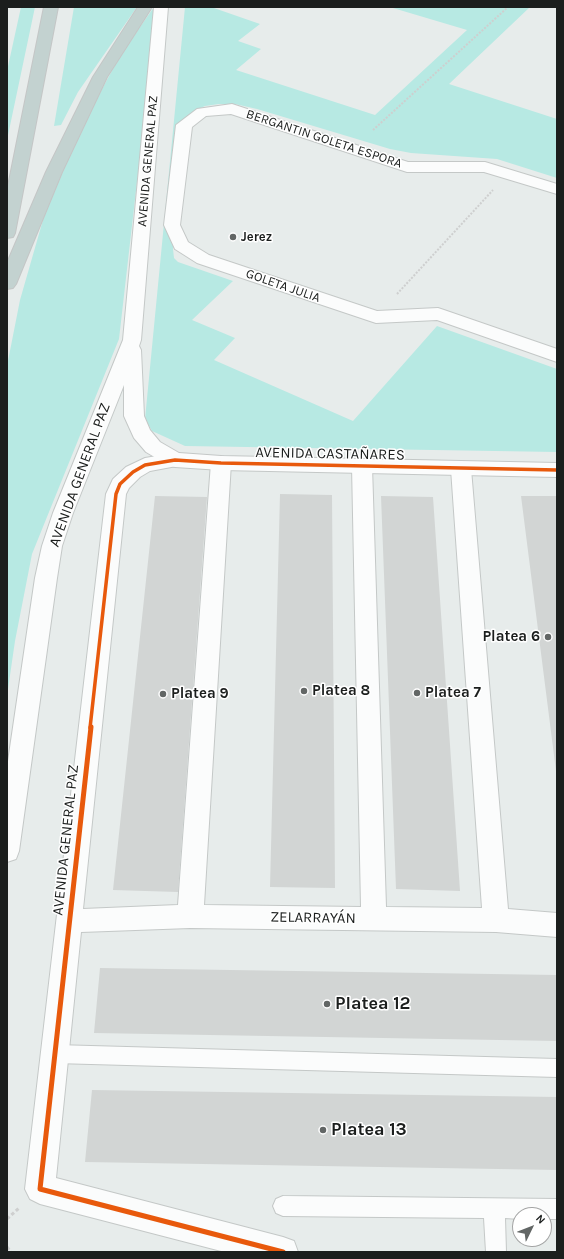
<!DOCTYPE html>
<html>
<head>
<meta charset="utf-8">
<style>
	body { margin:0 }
	#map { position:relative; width:564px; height:1259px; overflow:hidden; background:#e7eceb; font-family:Karla,sans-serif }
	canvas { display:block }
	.frame { position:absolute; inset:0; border:8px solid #1b1e1d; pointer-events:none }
	.north { position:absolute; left:512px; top:1207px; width:40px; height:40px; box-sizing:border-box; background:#fff; border:1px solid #a4a5a5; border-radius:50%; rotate:47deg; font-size:11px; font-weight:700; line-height:16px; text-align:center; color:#1b1e1d }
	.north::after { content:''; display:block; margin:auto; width:14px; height:18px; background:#626665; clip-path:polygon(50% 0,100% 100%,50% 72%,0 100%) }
</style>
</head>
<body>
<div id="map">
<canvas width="564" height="1259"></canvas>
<div class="frame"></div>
<div class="north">N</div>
</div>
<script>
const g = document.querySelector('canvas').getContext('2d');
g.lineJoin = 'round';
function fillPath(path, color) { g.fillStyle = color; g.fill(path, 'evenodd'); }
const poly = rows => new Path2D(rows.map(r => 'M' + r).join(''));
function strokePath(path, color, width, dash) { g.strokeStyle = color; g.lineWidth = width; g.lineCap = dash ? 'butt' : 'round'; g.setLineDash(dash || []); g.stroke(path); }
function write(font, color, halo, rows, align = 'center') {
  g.font = font + ' Karla,sans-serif'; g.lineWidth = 3; g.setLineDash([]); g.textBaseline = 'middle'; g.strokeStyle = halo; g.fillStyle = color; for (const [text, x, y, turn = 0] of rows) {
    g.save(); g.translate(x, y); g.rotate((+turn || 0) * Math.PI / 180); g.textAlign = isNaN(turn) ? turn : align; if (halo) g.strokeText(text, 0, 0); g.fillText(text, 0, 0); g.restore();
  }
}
fillPath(poly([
	[21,7,35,7,7,140,7,71],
	[74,7,137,7,78,92,61,125,54,126],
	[154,7,157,7,119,339,32,554,15,641,7,696,7,366,20,300,49,199,78,133,121,54],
	[185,7,211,7,260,24,238,41,261,49,236,70,375,115,467,30,393,8,530,7,449,84,557,119,557,178,497,159,411,153,390,149,257,109,235,104,219,104,205,106,194,111,184,119,173,249,174,258,178,262,233,281,192,320,235,338,214,360,353,421,437,326,557,369,557,452,185,446,152,431,145,419]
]), '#b7e9e3');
fillPath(poly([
	[280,494,332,495,335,888,270,887],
	[155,496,207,497,178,892,113,890],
	[381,496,433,497,460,891,396,889],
	[521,496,557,496,557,771,556,771],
	[100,968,557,975,557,1041,94,1033],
	[92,1090,557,1097,557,1170,85,1162]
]), '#d2d5d4');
const lane = poly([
	[55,1045,557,1059,557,1077,55,1063,48,1060,46,1054,48,1048,55,1045],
	[283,1196,557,1199,557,1219,544,1219,544,1215,520,1215,520,1219,505,1218,506,1252,486,1252,484,1218,283,1216,276,1213,273,1206,276,1199,283,1196]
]);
const street = poly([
	[232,104,408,162,485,162,557,184,557,194,484,172,407,172,231,114,206,116,192,127,180,225,188,242,209,255,377,311,438,308,444,310,557,349,557,362,437,320,376,323,370,321,197,263,175,249,164,225,176,125,197,109,232,104],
	[175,453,182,455,185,460,182,465,150,471,140,477,129,488,126,494,83,909,178,905,211,463,214,458,221,456,228,458,231,463,204,905,361,907,352,466,355,461,362,459,369,461,372,466,386,907,482,908,451,469,454,464,461,462,468,464,471,469,508,909,557,913,557,937,496,932,190,928,81,932,56,1178,283,1237,294,1241,298,1252,225,1252,40,1204,30,1199,25,1189,106,494,113,479,126,467,145,458,175,453]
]);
const secondary = poly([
	[154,7,168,7,141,340,139,346,141,350,144,416,150,430,160,442,179,453,221,456,557,463,557,477,221,470,175,467,168,465,146,452,134,438,124,416,124,385,73,513,62,546,57,578,19,851,16,859,7,862,7,768,35,578,42,546,53,513,123,340,154,7]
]);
const highway = poly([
	[44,7,58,7,15,233,13,237,7,238,7,191,44,7],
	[138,7,152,7,107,77,62,172,16,284,13,288,7,289,7,263,46,172,93,77,138,7]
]);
strokePath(lane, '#c4c8c7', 2);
strokePath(street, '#c4c8c7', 2);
strokePath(secondary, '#c4c8c7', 2);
strokePath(highway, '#c4c6c6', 2);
strokePath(poly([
	[373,130,508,7],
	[397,294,493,190]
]), '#cecfcf', 2, [2, 1.5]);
strokePath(poly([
	[7,1219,19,1208],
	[7,1247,11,1252]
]), '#cecfcf', 3, [3.5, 2.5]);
fillPath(lane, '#fbfcfc');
fillPath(street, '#fbfcfc');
fillPath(secondary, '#fbfcfc');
fillPath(highway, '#c3d2d0');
strokePath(poly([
	[90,728,116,494,120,484,133,472,145,465,175,460,221,463,557,470]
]), '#e8590c', 3.5);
strokePath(poly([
	[91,727,40,1189,283,1252]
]), '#e8590c', 5);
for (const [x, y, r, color] of [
	[233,237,4,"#626665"],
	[548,637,4,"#626665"],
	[304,691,4,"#626665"],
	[417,693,4,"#626665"],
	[163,694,4,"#626665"],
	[327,1004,4,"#626665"],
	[323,1130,4,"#626665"]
]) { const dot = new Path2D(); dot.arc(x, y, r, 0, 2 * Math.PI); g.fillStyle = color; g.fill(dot); strokePath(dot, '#fff', 1.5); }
write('13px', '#1b1e1d', '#fff', [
	["BERGANTIN GOLETA ESPORA",324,139,18],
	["AVENIDA GENERAL PAZ",148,161,-85],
	["GOLETA JULIA",283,286,19]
]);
write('bold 13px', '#1b1e1d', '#fff', [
	["Jerez",241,237]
], 'left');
write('15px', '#1b1e1d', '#fff', [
	["AVENIDA CASTAÑARES",330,454,1],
	["AVENIDA GENERAL PAZ",80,475,-70],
	["AVENIDA GENERAL PAZ",66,840,-84],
	["ZELARRAYÁN",313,918,1]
]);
write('bold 15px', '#1b1e1d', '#fff', [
	["Platea 6",540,637,"right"],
	["Platea 8",312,691],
	["Platea 7",425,693],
	["Platea 9",171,694]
], 'left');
write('bold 18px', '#1b1e1d', '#fff', [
	["Platea 12",335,1004],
	["Platea 13",331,1130]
], 'left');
</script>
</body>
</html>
